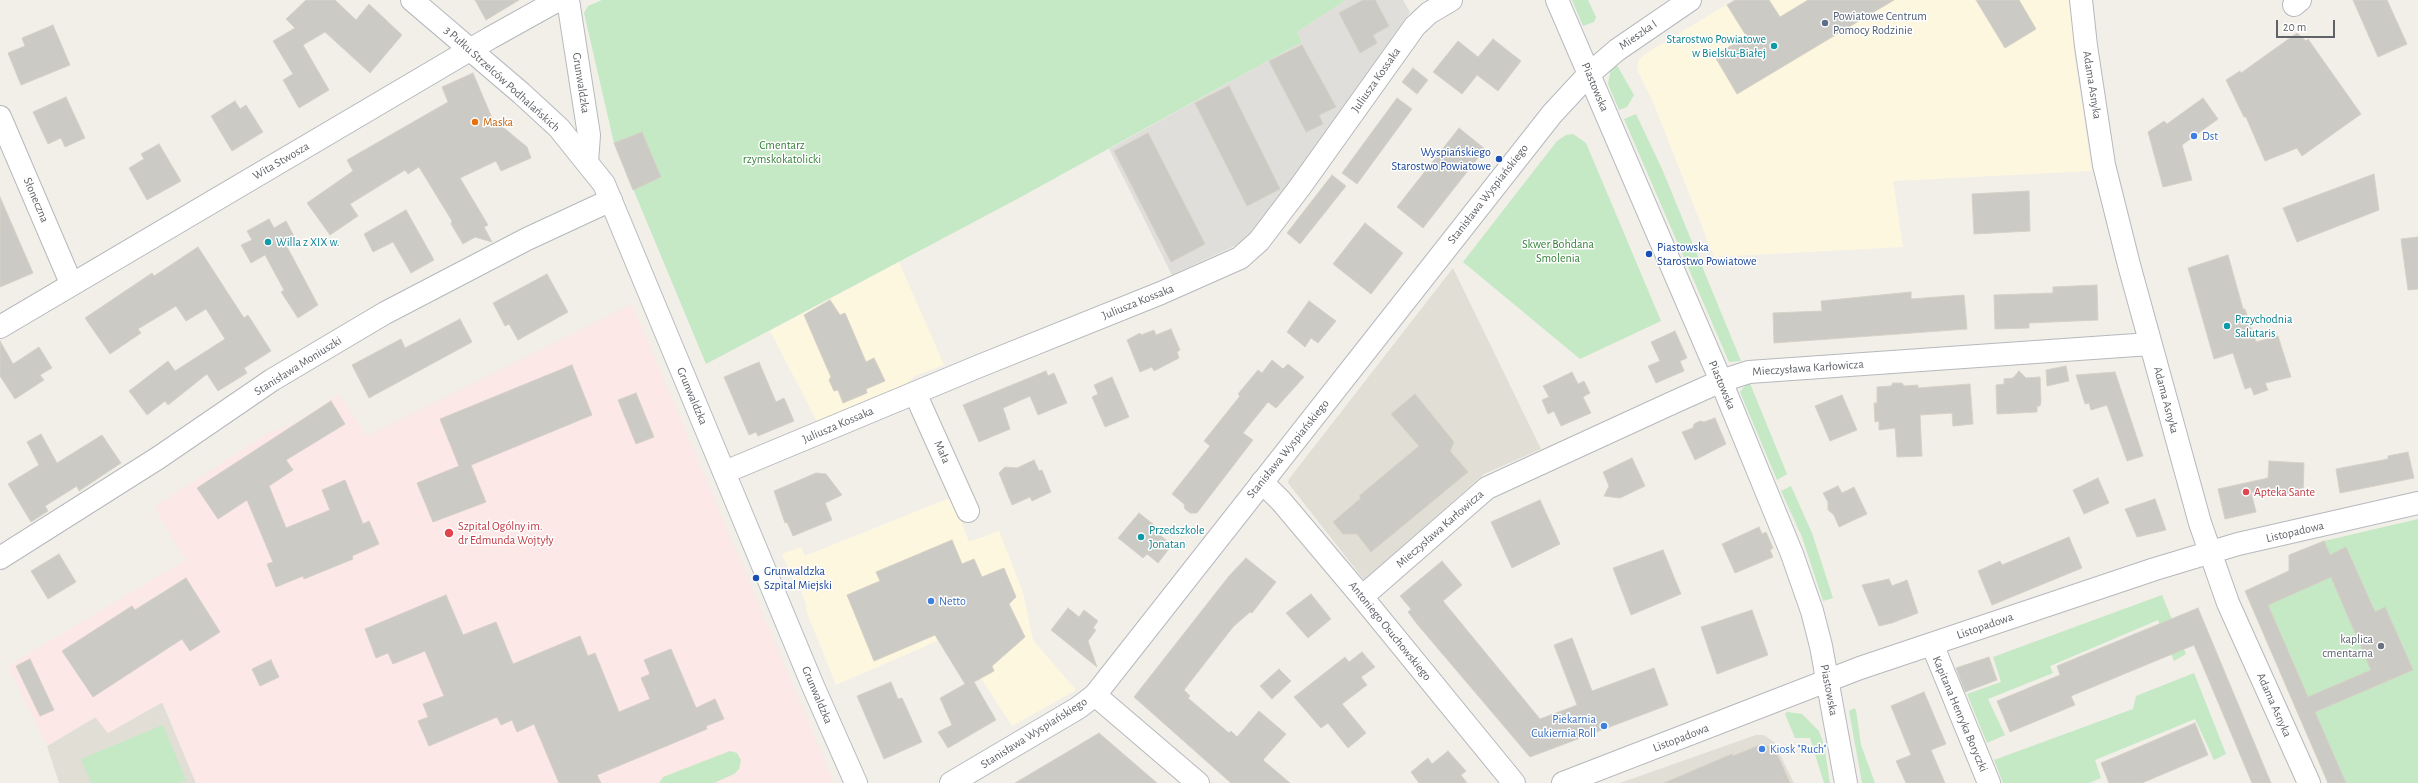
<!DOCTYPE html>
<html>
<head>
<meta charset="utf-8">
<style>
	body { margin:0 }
	#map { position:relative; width:2418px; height:783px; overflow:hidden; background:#f1efe8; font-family:"Alegreya Sans",sans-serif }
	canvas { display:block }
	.scale { position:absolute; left:2276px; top:20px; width:59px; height:18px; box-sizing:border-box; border:2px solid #5f6368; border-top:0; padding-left:5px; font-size:12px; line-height:14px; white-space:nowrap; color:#5f6368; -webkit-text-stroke:3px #fff; paint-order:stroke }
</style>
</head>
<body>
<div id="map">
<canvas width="2418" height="783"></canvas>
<div class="scale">20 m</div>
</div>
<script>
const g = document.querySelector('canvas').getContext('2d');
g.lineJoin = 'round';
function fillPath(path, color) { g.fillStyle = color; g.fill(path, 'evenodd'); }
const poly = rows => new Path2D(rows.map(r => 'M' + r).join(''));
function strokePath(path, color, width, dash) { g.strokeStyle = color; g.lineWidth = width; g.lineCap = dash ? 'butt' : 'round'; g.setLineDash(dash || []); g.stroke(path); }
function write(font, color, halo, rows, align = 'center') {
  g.font = font + ' "Alegreya Sans",sans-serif'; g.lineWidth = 3; g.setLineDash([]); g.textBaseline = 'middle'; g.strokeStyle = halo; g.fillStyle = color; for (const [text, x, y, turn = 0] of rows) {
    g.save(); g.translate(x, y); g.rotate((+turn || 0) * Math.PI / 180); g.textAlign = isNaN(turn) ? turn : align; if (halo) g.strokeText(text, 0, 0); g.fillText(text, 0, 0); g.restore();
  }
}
fillPath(poly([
	[1734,0,2071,0,2074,53,2092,171,1893,181,1903,247,1714,257,1653,102,1637,69,1639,59,1650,51],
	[899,262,944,365,915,376,907,384,817,421,770,331],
	[952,497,969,542,999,531,1023,593,1033,640,1076,690,1012,726,953,634,836,685,805,608,807,607,801,590,798,591,782,554,801,547,805,556]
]), '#fef7e0');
fillPath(poly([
	[1346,0,1403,0,1410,12,1260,224,1241,243,1172,275,1109,149,1302,42,1297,32]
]), '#e0deda');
fillPath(poly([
	[1453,268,1541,449,1484,474,1364,580,1288,483,1289,479],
	[162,702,196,783,59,783,47,746,96,717,108,733],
	[1756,735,1764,735,1774,742,1794,783,1620,783]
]), '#e1ded6');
fillPath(poly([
	[632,304,834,783,196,783,163,702,108,733,95,717,47,746,8,666,185,560,154,507,270,432,292,425,339,394,367,436]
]), '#fce8e6');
fillPath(poly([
	[602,0,1346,0,1297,32,1302,42,1019,198,706,364,614,143,584,13,588,6],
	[1572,0,1588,0,1596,17,1594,22,1583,26],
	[1615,62,1634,95,1627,107,1619,110,1608,84,1611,68],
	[1636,114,1662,169,1741,361,1729,362,1624,119],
	[1573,134,1586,143,1661,321,1580,359,1463,262,1557,141,1566,135],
	[1749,381,1787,474,1777,480,1740,392],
	[1791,486,1812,533,1833,598,1823,601,1802,537,1781,491],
	[2418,519,2418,783,2328,783,2245,591,2292,569,2289,561,2291,554,2324,541],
	[2162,595,2186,654,2174,661,2158,620,2050,666,2053,673,1988,699,2005,735,1987,743,1967,694,2001,682,1993,657],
	[2194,673,2226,754,2214,760,2195,719,2095,760,2101,778,2089,783,2003,783,1994,760,2133,709,2136,696],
	[1854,708,1856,710,1861,745,1875,783,1862,783,1849,711],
	[1787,712,1802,714,1819,731,1824,745,1830,783,1824,783,1810,738,1795,738,1785,714],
	[163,725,186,780,179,783,91,783,81,759],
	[730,751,737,753,741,760,739,769,734,774,714,783,659,783,663,777]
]), '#c5e8c5');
const building = poly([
	[306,0,335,0,356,20,369,4,402,35,370,73,325,32,303,45,329,90,299,108,283,80,293,74,273,41,295,28,286,19,306,0],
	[475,0,519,0,486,20,475,0],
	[1363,0,1375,0,1389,26,1373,35,1377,43,1360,53,1339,13,1363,0],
	[1735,0,1769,0,1780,17,1808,0,1894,0,1737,94,1714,55,1747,37,1727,5,1735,0],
	[1976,0,2019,0,2036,29,2005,48,1976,0],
	[2353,0,2387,0,2407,44,2378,57,2353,0],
	[53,25,70,65,21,85,8,53,25,46,22,38,53,25],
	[2297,33,2306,41,2308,39,2361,114,2302,156,2297,148,2265,161,2246,117,2244,117,2226,80,2240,71,2241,73,2297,33],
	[1493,39,1521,61,1498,91,1477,75,1462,94,1433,72,1458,41,1478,57,1493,39],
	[1302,45,1336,107,1319,115,1323,124,1306,132,1269,61,1302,45],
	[1413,68,1428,80,1417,94,1402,82,1413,68],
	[473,73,492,118,527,147,531,158,501,171,496,161,460,178,488,225,484,227,492,242,475,237,463,244,451,224,452,221,419,167,408,174,405,170,350,204,358,216,330,235,307,203,353,171,347,160,448,102,442,87,473,73],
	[1229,86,1280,189,1247,206,1195,103,1229,86],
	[66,97,85,138,65,147,61,138,48,144,33,112,66,97],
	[1397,98,1412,109,1357,184,1342,173,1397,98],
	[2203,98,2218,119,2182,145,2192,180,2163,187,2148,132,2164,121,2167,124,2203,98],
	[235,101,240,109,246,105,263,132,232,151,211,116,235,101],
	[1459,128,1485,149,1423,228,1397,207,1459,128],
	[642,132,661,177,633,190,614,143,642,132],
	[1148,133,1205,244,1171,262,1114,151,1148,133],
	[159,144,181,181,147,200,129,168,144,159,141,154,159,144],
	[2374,174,2379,210,2297,242,2283,208,2374,174],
	[1332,175,1346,186,1300,244,1287,233,1332,175],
	[2029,191,2030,231,1974,234,1972,194,2029,191],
	[0,197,33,273,0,287,0,197],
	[406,210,434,260,411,273,393,242,373,252,364,234,406,210],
	[269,219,274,228,286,221,295,238,285,243,318,305,298,318,281,292,284,290,265,255,251,263,241,245,252,240,247,231,269,219],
	[1365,223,1403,253,1371,294,1333,264,1365,223],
	[2418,237,2418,289,2408,290,2401,239,2418,237],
	[198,247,244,318,248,315,271,351,244,368,247,373,218,391,207,374,168,405,165,401,147,415,129,391,168,361,175,371,225,339,206,309,186,321,176,306,138,329,141,333,110,354,85,318,152,273,154,276,198,247],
	[2228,255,2243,309,2245,309,2256,342,2278,336,2291,377,2265,383,2268,390,2254,395,2251,387,2245,389,2233,353,2214,359,2188,268,2228,255],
	[547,274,568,312,518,340,509,324,505,326,493,303,547,274],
	[2097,285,2098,320,2029,323,2029,328,1995,329,1994,295,2053,293,2053,287,2097,285],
	[1911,292,1911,299,1964,295,1967,329,1774,343,1773,313,1822,311,1821,301,1911,292],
	[830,300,840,315,845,313,866,362,874,358,885,381,866,389,867,393,843,403,838,390,834,391,829,380,831,377,804,315,830,300],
	[1309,301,1336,321,1318,343,1311,338,1305,347,1287,332,1309,301],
	[460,319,472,342,369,398,352,365,401,339,405,348,460,319],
	[1171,329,1180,350,1177,352,1179,358,1154,371,1152,367,1140,372,1127,340,1140,333,1141,335,1154,330,1156,335,1171,329],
	[1675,331,1687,358,1680,361,1684,371,1656,383,1648,366,1660,361,1651,342,1675,331],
	[0,341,13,364,39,347,52,368,40,375,44,380,15,399,0,376,0,341],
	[1272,360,1283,369,1288,364,1304,377,1276,408,1268,402,1243,433,1253,440,1197,513,1190,513,1185,509,1184,504,1172,494,1210,446,1204,441,1240,396,1238,394,1258,370,1262,373,1272,360],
	[759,362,776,402,784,398,794,421,758,436,756,432,749,435,724,377,759,362],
	[572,365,592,415,471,465,486,502,433,522,417,483,459,466,440,419,572,365],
	[2066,366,2069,381,2047,386,2046,370,2066,366],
	[1046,371,1048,376,1054,373,1067,403,1038,415,1030,396,1003,408,1010,429,979,442,963,405,1046,371],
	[2019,371,2026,378,2040,377,2041,401,2040,406,2037,406,2037,412,1997,414,1996,385,2004,384,2004,379,2013,378,2019,371],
	[1572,372,1578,384,1584,381,1590,393,1583,397,1591,413,1561,426,1554,411,1548,414,1542,400,1549,397,1543,386,1572,372],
	[2115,372,2143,456,2127,461,2107,405,2091,410,2089,403,2085,404,2076,375,2115,372],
	[1112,377,1129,417,1105,427,1092,397,1098,394,1094,385,1112,377],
	[1893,383,1902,383,1904,386,1918,385,1918,388,1970,384,1973,424,1953,426,1952,413,1920,415,1922,456,1897,457,1895,428,1879,430,1879,421,1875,422,1874,403,1877,403,1877,387,1891,386,1893,383],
	[636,393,654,437,636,444,618,400,636,393],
	[1415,394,1454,442,1450,451,1468,472,1371,552,1357,534,1343,534,1333,522,1361,498,1359,496,1419,446,1391,414,1415,394],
	[1842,395,1857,430,1830,441,1815,406,1842,395],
	[331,401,345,424,286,460,293,470,269,486,286,528,330,510,322,490,345,480,363,524,369,521,379,544,352,556,353,559,304,579,303,576,276,587,267,564,273,562,247,500,218,519,197,488,331,401],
	[1715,418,1726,444,1695,460,1682,432,1693,428,1694,424,1700,421,1704,422,1715,418],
	[41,434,57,463,102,435,121,463,79,491,77,486,45,506,48,511,31,522,8,484,39,465,27,442,41,434],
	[2408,452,2414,478,2340,493,2336,469,2388,459,2388,456,2408,452],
	[1632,458,1645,486,1620,498,1604,496,1609,486,1603,472,1632,458],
	[1034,460,1039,471,1042,470,1051,492,1032,501,1030,497,1012,505,999,473,1005,467,1017,468,1034,460],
	[2269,461,2304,463,2303,495,2251,492,2256,512,2225,519,2218,489,2268,478,2269,461],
	[816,473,826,474,842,495,825,503,832,520,793,536,787,522,785,523,774,491,816,473],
	[2098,478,2109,503,2084,514,2073,490,2098,478],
	[1838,486,1842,493,1854,487,1867,514,1839,527,1834,515,1828,510,1828,502,1823,493,1838,486],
	[2155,499,2166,530,2137,537,2125,509,2155,499],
	[1540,500,1560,544,1512,568,1491,522,1540,500],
	[1139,513,1163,532,1161,536,1172,545,1158,563,1147,554,1143,558,1118,538,1139,513],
	[1759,527,1762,534,1766,532,1773,548,1770,550,1773,557,1735,573,1722,544,1759,527],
	[2069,537,2082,568,1992,605,1978,571,2000,561,2002,565,2069,537],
	[952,540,962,564,974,559,982,577,1004,568,1016,597,1009,604,1025,637,992,666,994,671,974,682,996,720,948,748,938,732,952,725,940,698,965,684,935,635,874,661,847,595,880,581,876,572,952,540],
	[2324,541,2330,555,2346,547,2375,612,2385,607,2413,670,2315,712,2346,783,2328,783,2245,591,2289,571,2289,555,2324,541],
	[2331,577,2371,670,2308,697,2268,605,2331,577],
	[1663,550,1681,594,1631,615,1613,568,1663,550],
	[59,554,76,582,48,599,31,571,59,554],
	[1246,558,1276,582,1252,613,1250,612,1233,627,1184,690,1190,696,1188,698,1229,733,1231,731,1237,737,1259,711,1286,734,1263,760,1290,783,1231,783,1134,697,1229,576,1246,558],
	[1442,561,1462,585,1443,601,1540,719,1577,705,1554,645,1572,638,1592,691,1654,668,1668,705,1530,757,1417,624,1408,612,1411,609,1400,596,1442,561],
	[186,578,220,632,190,651,182,639,93,697,62,651,132,606,135,610,186,578],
	[1889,579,1892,586,1907,580,1918,613,1892,623,1879,626,1862,585,1889,579],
	[1311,594,1331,619,1308,638,1286,613,1311,594],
	[446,595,463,635,496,622,513,664,580,636,588,656,595,653,619,712,650,699,641,678,650,674,644,660,671,649,696,708,715,699,724,719,706,726,707,729,597,775,601,783,559,783,534,724,517,732,512,720,501,725,497,717,429,746,418,721,428,717,423,704,444,696,425,651,393,664,388,653,376,658,365,629,446,595],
	[1068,608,1079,617,1084,610,1098,621,1093,628,1096,630,1088,641,1097,667,1051,630,1068,608],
	[2198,608,2271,783,2252,783,2194,645,2071,696,2075,705,2010,732,1997,701,2060,675,2057,666,2198,608],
	[1752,610,1768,655,1717,674,1701,627,1752,610],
	[1362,652,1375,667,1361,677,1367,685,1342,704,1366,733,1348,748,1328,723,1321,728,1294,697,1345,657,1349,662,1362,652],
	[1989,657,1997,680,1965,692,1956,668,1989,657],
	[30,659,54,710,40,716,16,666,30,659],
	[271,660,279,677,260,686,252,669,271,660],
	[1279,669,1291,681,1272,699,1260,686,1279,669],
	[891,682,898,699,902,698,922,742,884,759,857,696,891,682],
	[1924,692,1946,744,1931,750,1945,783,1906,783,1896,761,1911,755,1891,706,1924,692],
	[2195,723,2208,755,2142,783,2109,783,2101,763,2195,723],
	[1099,733,1157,783,1015,783,1069,751,1099,733],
	[1760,745,1774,747,1790,783,1664,783,1732,754,1733,756,1760,745],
	[1448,751,1466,771,1461,775,1467,783,1419,783,1411,772,1428,758,1432,764,1448,751]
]);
fillPath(building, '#cccac5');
strokePath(building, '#d6d1c6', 1);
const street = poly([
	[568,0,589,135,587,162],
	[2081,0,2086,46,2104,165,2129,265,2200,523,2228,603,2309,783],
	[2294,5,2300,0],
	[1589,74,1617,50,1690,0],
	[0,117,71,283],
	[0,327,490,38,553,3,564,0],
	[915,393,968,511],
	[725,472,977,367,1161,293,1240,258,1259,241,1300,187,1415,26,1429,13,1451,0],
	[1262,482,1281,501,1362,597,1514,783],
	[0,558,158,458,272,380,385,313,527,239,611,200],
	[1362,597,1487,488,1672,403,1721,381,1749,372,2150,344],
	[1932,644,1989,783],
	[1095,695,1198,783],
	[1563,783,1860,668,2155,569,2238,544,2418,503]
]);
const secondary = poly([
	[412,0,521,93,559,128,604,184,813,686,856,783],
	[1557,0,1721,381,1792,554,1812,611,1821,646,1846,783],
	[951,783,1078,708,1095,695,1552,114,1589,74]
]);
strokePath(street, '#b5b8bc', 24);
strokePath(secondary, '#b6babf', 24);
strokePath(street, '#fff', 22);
strokePath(secondary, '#fff', 22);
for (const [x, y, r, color] of [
	[1825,23,4,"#5c6f8a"],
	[1774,46,4,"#0f9aa8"],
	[475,122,4,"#e8710a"],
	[2194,136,4,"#3f7fe0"],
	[1499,159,4,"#1a4fb4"],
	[268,242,4,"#0f9aa8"],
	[1649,254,4,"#1a4fb4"],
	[2227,326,4,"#0f9aa8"],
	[2246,492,4,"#e0444e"],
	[449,533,5,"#e0444e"],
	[1141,537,4,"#0f9aa8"],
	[756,578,4,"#1a4fb4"],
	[931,601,4,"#3f7fe0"],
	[2381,646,4,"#6b7280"],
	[1604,726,4,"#3f7fe0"],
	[1762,749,4,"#3f7fe0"]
]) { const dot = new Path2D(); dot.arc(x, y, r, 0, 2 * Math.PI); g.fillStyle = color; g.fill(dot); strokePath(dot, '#fff', 1.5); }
write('12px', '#4e5e75', '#fff', [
	["Powiatowe Centrum",1833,16],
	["Pomocy Rodzinie",1833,30]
], 'left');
write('12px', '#5f6368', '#fff', [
	["Mieszka I",1638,35,-35],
	["3 Pułku Strzelców Podhalańskich",502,79,42],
	["Juliusza Kossaka",1376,80,-55],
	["Grunwaldzka",581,83,81],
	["Adama Asnyka",2092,85,81],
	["Piastowska",1595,87,67],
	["Wita Stwosza",281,161,-30],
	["Stanisława Wyspiańskiego",1488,194,-52],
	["Słoneczna",36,200,67],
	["Juliusza Kossaka",1138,302,-22],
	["Stanisława Moniuszki",298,366,-32],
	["Mieczysława Karłowicza",1808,368,-4],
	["Piastowska",1722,385,67],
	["Grunwaldzka",692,396,67],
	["Adama Asnyka",2166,400,75],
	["Juliusza Kossaka",838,425,-23],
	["Stanisława Wyspiańskiego",1288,449,-51],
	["Mała",942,452,66],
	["Mieczysława Karłowicza",1440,529,-41],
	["Listopadowa",2295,532,-13],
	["Listopadowa",1985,626,-19],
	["Antoniego Osuchowskiego",1390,631,51],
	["Piastowska",1829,690,79],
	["Grunwaldzka",817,695,67],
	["Adama Asnyka",2274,705,66],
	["Kapitana Henryka Boryczki",1960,714,67],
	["Stanisława Wyspiańskiego",1034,733,-32],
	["Listopadowa",1681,738,-21]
]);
write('12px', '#0d838f', '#fff', [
	["Starostwo Powiatowe",1766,39,"right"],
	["w Bielsku-Białej",1766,53,"right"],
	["Willa z XIX w.",276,242],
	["Przychodnia",2235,319],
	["Salutaris",2235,333],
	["Przedszkole",1149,530],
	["Jonatan",1149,544]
], 'left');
write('12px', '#c56008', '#fff', [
	["Maska",483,122]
], 'left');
write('12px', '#366cbe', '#fff', [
	["Dst",2202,136],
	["Netto",939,601],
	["Piekarnia",1596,719,"right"],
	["Cukiernia Roll",1596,733,"right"],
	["Kiosk \"Ruch\"",1770,749]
], 'left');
write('12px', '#348238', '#fff', [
	["Cmentarz",782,145],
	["rzymskokatolicki",782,159],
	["Skwer Bohdana",1558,244],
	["Smolenia",1558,258]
]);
write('12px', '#164399', '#fff', [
	["Wyspiańskiego",1491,152,"right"],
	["Starostwo Powiatowe",1491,166,"right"],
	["Piastowska",1657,247],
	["Starostwo Powiatowe",1657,261],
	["Grunwaldzka",764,571],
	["Szpital Miejski",764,585]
], 'left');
write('12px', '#be3a42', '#fff', [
	["Apteka Sante",2254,492],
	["Szpital Ogólny im.",458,526],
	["dr Edmunda Wojtyły",458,540]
], 'left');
write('12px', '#5b616d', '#fff', [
	["kaplica",2373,639],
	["cmentarna",2373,653]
], 'right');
</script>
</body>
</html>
